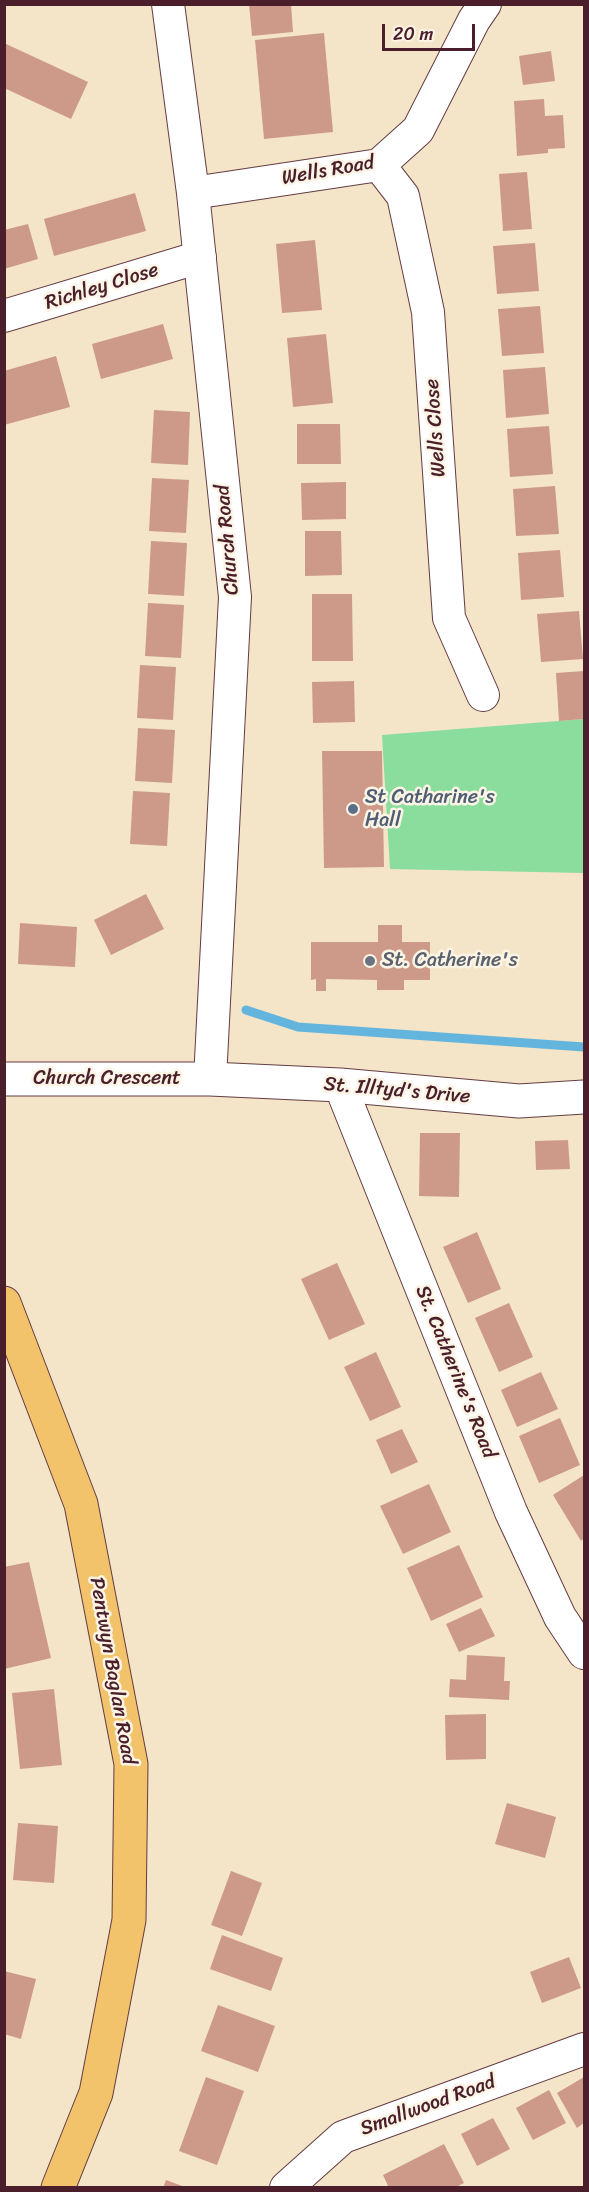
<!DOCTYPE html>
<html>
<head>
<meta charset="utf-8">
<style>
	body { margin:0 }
	#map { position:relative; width:589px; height:2192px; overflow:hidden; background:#f4e4c8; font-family:Sriracha,sans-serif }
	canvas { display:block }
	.frame { position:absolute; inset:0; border:6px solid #4a1f2b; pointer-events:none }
	.scale { position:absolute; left:382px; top:24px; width:93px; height:27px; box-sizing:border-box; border:3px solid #4a1f2b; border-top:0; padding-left:8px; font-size:18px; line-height:21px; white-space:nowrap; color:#4a1f2b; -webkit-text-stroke:4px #fcf5e5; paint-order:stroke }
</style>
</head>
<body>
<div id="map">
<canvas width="589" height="2192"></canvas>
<div class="frame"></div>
<div class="scale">20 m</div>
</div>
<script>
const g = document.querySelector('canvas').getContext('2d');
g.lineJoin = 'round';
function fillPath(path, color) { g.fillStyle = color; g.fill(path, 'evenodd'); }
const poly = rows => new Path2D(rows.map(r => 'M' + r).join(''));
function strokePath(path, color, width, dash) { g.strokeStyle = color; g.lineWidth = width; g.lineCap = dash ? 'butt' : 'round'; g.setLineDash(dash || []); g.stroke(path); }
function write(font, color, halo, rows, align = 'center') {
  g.font = font + ' Sriracha,sans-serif'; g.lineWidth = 5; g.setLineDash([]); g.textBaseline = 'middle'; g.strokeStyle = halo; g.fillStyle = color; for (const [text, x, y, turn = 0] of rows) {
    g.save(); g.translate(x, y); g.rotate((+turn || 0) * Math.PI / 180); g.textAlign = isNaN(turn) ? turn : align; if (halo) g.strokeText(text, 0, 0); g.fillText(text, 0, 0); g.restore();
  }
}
fillPath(poly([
	[584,719,584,873,390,869,382,735]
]), '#8bdd9d');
strokePath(poly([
	[246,1010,298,1027,584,1047]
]), '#63b5de', 9);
fillPath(poly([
	[249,4,291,4,293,32,252,36],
	[324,33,333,132,264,139,255,40],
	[4,43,88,82,71,119,4,88],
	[551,51,555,81,523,85,519,56],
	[544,99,545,116,563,115,565,148,548,149,548,153,517,156,514,101],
	[527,172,532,229,503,231,499,174],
	[135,193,146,231,54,256,44,219],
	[28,224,38,259,4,269,4,230],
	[315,240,322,310,282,313,276,244],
	[535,243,539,291,497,294,493,246],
	[540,306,544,353,502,356,498,309],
	[163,324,173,359,101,379,92,344],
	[326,334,333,403,293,407,287,338],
	[56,356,70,407,4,425,4,371],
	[545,367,549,414,506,418,503,370],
	[154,410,190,412,188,465,151,463],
	[297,424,340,424,341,464,297,464],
	[549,426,553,474,510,477,507,429],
	[152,478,189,480,186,533,149,531],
	[346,482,346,519,302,520,301,483],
	[555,486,559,534,516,536,513,489],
	[305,531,341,531,342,575,305,576],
	[151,541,187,543,184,596,148,594],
	[560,550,564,597,521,600,518,553],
	[312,594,352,594,353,661,312,661],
	[148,603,184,605,181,658,145,656],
	[579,611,583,659,541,662,537,614],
	[140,665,176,667,173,720,137,718],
	[584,671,584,719,559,721,556,673],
	[354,681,355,722,313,723,312,682],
	[138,728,175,730,172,783,135,781],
	[322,751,382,751,384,867,324,868],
	[133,791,170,793,167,846,130,844],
	[146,894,164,929,111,955,94,920],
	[20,923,77,927,75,967,18,964],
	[378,925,402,925,402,942,430,942,430,980,404,980,404,990,377,990,377,980,326,979,326,991,316,991,316,979,311,980,311,942,378,942],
	[420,1133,460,1133,459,1197,419,1196],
	[568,1140,570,1169,536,1170,535,1141],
	[477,1232,501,1289,468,1303,443,1247],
	[337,1263,365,1324,329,1340,301,1279],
	[509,1303,533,1357,499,1372,475,1318],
	[376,1352,401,1407,370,1421,344,1367],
	[541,1372,558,1409,517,1427,501,1390],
	[560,1418,580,1465,539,1483,519,1436],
	[402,1429,418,1462,391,1474,376,1440],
	[584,1475,584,1538,581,1541,553,1495],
	[429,1484,451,1532,403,1554,380,1506],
	[459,1545,483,1597,431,1621,407,1568],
	[29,1562,51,1658,4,1669,4,1567],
	[481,1608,495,1636,459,1652,446,1624],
	[467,1655,505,1657,504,1681,510,1681,509,1700,449,1697,450,1679,466,1680],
	[54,1689,62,1765,20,1769,12,1693],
	[486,1714,486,1759,446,1760,445,1715],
	[507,1803,556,1817,545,1858,495,1844],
	[18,1823,58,1826,54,1883,13,1880],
	[231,1871,262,1883,242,1936,211,1925],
	[222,1935,283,1958,271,1991,210,1969],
	[569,1957,581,1988,542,2003,530,1972],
	[4,1971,36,1979,21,2039,4,2034],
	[218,2005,275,2026,258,2072,201,2051],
	[206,2077,244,2091,217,2165,179,2151],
	[584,2077,584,2123,577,2128,557,2093],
	[549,2090,566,2123,533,2140,516,2108],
	[493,2118,510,2149,477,2166,461,2134],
	[444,2144,464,2183,454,2188,389,2188,383,2175],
	[166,2180,185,2187,185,2188,163,2188]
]), '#cd9a8a');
const minor = poly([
	[168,4,193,193,235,597,210,1079],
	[379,165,403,196,428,312,449,618,483,695],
	[193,193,379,165,418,130,474,20,485,4],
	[4,316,200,257],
	[340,1085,511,1512,560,1617,584,1653],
	[286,2188,343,2137,584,2049]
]);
const tertiary = poly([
	[4,1079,210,1079,340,1085,519,1101,584,1097]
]);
const primary = poly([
	[4,1303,81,1504,131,1764,129,1920,96,2093,58,2188]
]);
strokePath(minor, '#643d43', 34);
strokePath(tertiary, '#643d43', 35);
strokePath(primary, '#643d43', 35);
strokePath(minor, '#fff', 32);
strokePath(tertiary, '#fff', 33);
strokePath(primary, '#f2c36a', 33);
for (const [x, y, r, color] of [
	[353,809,6,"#5c6f8a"],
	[370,961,6,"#6b7280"]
]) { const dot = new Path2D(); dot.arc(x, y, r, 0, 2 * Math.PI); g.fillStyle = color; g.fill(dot); strokePath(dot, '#fcf5e5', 2); }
write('20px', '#4a1f2b', '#fcf5e5', [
	["Wells Road",328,171,-10],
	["Richley Close",102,287,-17],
	["Wells Close",436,428,-94],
	["Church Road",228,540,-95],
	["Church Crescent",107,1079],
	["St. Illtyd's Drive",397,1091,5],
	["St. Catherine's Road",455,1372,68],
	["Pentwyn Baglan Road",112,1671,80],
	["Smallwood Road",428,2106,-20]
]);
write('20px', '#4e5e75', '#fcf5e5', [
	["St Catharine's",365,798],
	["Hall",365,821]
], 'left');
write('20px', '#5b616d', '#fcf5e5', [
	["St. Catherine's",382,961]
], 'left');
</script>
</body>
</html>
